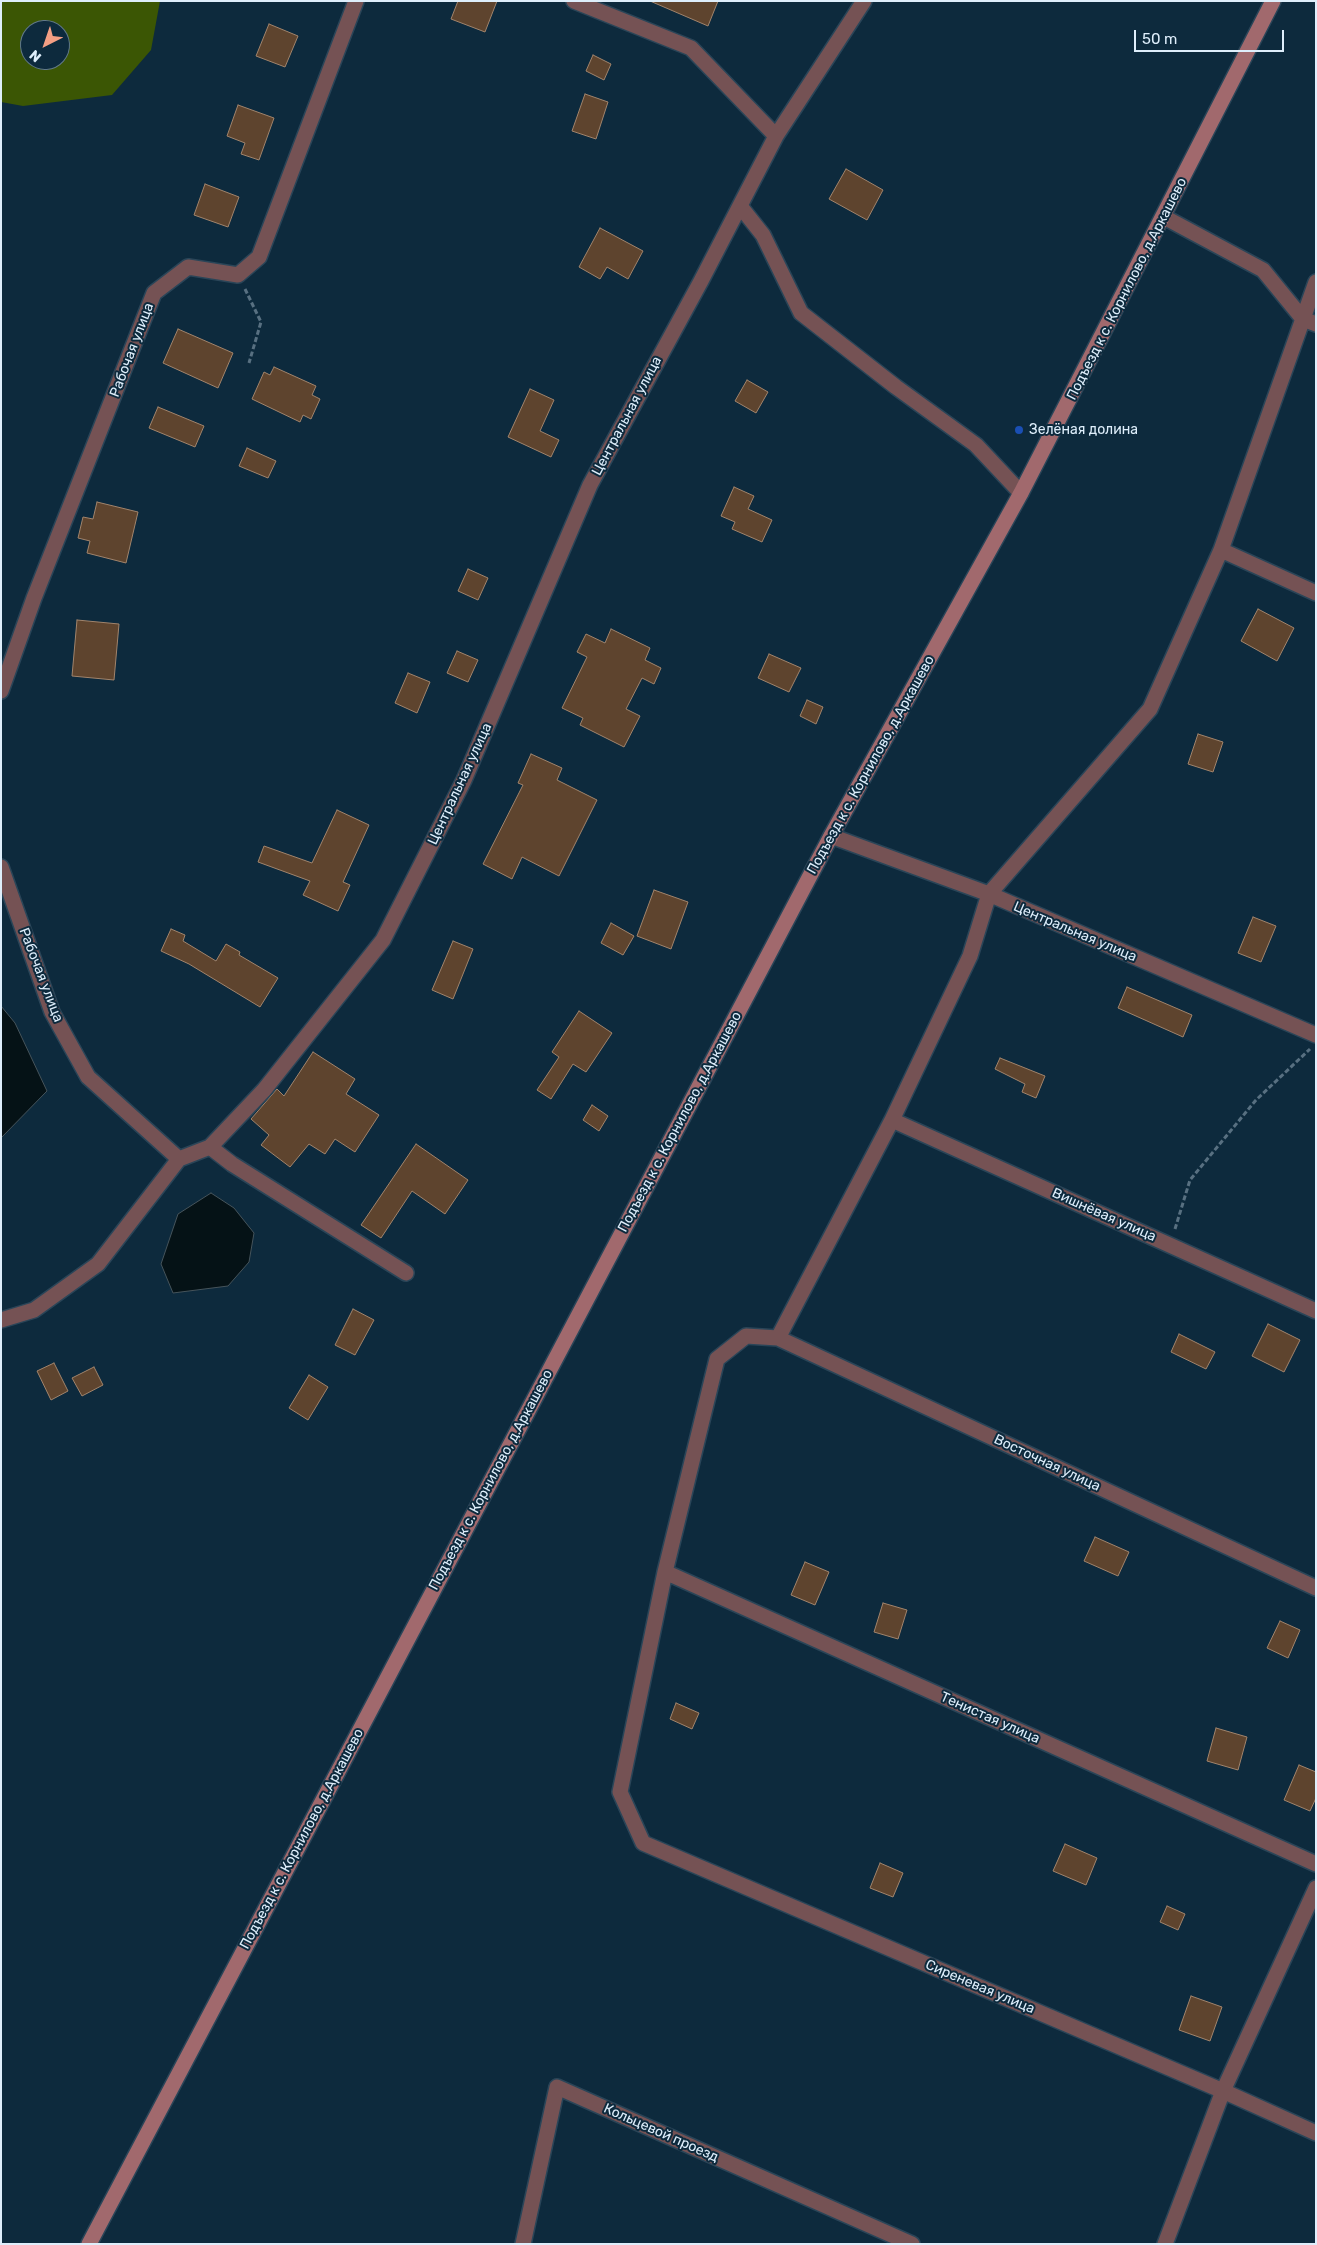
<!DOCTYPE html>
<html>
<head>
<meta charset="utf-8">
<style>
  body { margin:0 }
  #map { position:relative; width:1317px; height:2245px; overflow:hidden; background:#0d2a3d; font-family:Rubik,sans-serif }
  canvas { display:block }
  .frame { position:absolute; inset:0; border:2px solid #deeefb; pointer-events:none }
  .north { position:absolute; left:20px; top:20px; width:50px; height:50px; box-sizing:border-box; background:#0d2a3d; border:1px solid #617889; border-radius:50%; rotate:221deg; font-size:14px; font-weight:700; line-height:20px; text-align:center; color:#deeefb }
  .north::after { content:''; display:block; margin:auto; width:18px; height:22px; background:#f39f84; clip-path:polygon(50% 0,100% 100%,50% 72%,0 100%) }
  .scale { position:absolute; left:1134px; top:30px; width:150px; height:22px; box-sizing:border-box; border:2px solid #deeefb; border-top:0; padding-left:6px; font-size:15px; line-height:18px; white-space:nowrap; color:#deeefb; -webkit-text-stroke:4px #0d2a3d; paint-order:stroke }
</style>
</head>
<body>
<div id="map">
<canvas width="1317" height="2245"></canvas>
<div class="frame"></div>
<div class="north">N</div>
<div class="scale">50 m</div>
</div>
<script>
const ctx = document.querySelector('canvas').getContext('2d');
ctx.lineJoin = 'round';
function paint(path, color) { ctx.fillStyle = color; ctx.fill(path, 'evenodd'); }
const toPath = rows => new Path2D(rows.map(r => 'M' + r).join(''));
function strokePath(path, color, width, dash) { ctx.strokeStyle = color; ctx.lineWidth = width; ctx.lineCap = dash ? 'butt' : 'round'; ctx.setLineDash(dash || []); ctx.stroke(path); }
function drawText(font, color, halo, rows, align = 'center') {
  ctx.font = font + ' Rubik,sans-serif'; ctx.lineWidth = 4; ctx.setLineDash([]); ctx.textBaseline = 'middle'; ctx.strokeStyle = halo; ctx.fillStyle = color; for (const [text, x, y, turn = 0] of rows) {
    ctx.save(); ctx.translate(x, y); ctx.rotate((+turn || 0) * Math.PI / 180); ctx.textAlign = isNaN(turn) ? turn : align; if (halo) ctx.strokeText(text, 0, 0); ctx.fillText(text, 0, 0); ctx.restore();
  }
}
const forest = toPath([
  [1,1,160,1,151,50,112,95,23,106,1,102],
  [30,30,60,30,60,60,30,60]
]);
const water = toPath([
  [1,1006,15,1023,47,1091,1,1138,1,1006],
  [211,1193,234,1208,254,1233,249,1262,228,1286,173,1293,161,1264,178,1214,211,1193]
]);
const building = toPath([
  [458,1,497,1,485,32,451,19,458,1],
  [650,1,718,1,708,26,650,1],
  [269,24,298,36,285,67,256,56,269,24],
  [593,55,611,64,604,80,586,71,593,55],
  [585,94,608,102,596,139,572,131,585,94],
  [238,105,274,118,259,160,241,154,245,143,227,136,238,105],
  [846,169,883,190,867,220,829,199,846,169],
  [205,184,239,197,228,227,194,215,205,184],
  [600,228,643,251,628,279,607,267,600,279,579,267,600,228],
  [178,329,233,353,218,388,163,363,178,329],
  [274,367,316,386,312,395,320,399,311,419,303,415,300,422,252,399,264,372,270,375,274,367],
  [747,380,768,392,756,413,735,401,747,380],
  [530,389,554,400,540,431,559,440,551,457,508,437,530,389],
  [158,407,204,426,195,447,149,428,158,407],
  [247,448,276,461,268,478,239,466,247,448],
  [734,487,754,496,748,509,772,520,762,542,732,529,735,522,721,516,734,487],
  [97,502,138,512,126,563,87,553,90,541,78,538,83,517,93,519,97,502],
  [468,569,488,578,478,600,458,591,468,569],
  [1258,609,1294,628,1277,661,1241,641,1258,609],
  [77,620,119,624,114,680,72,676,77,620],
  [611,629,650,648,645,660,661,668,654,684,642,678,626,709,640,716,624,747,580,725,583,718,562,708,587,657,577,652,586,634,605,643,611,629],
  [457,651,478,660,468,682,447,673,457,651],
  [769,654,801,668,789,692,758,678,769,654],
  [408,673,430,682,417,713,395,703,408,673],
  [807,700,823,707,816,724,800,716,807,700],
  [1198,734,1223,742,1213,772,1188,764,1198,734],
  [531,754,562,768,557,780,597,800,559,876,522,857,512,879,483,864,523,785,518,783,531,754],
  [337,810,369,825,343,882,350,885,338,911,303,895,310,881,258,862,264,846,312,863,337,810],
  [654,890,688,902,671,949,637,936,654,890],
  [1253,917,1276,926,1261,962,1238,953,1253,917],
  [611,923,634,936,623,955,601,943,611,923],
  [171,929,185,935,183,941,216,961,226,944,240,952,239,955,278,978,260,1007,189,964,161,951,171,929],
  [453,941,473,949,453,999,432,990,453,941],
  [1127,987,1192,1015,1183,1037,1118,1008,1127,987],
  [579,1011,612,1033,586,1072,573,1064,551,1099,537,1090,559,1057,552,1052,579,1011],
  [313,1052,355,1079,346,1094,379,1115,355,1152,335,1139,325,1154,309,1144,290,1167,261,1145,269,1135,251,1119,277,1089,284,1096,313,1052],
  [1000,1058,1045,1076,1036,1098,1022,1092,1025,1084,995,1069,1000,1058],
  [592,1105,608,1116,599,1131,583,1120,592,1105],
  [416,1144,468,1180,445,1214,412,1191,381,1238,361,1225,416,1144],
  [353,1309,374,1320,355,1355,335,1345,353,1309],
  [1268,1324,1300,1340,1284,1372,1252,1356,1268,1324],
  [1179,1334,1215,1352,1206,1369,1171,1352,1179,1334],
  [54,1363,68,1391,51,1400,37,1371,54,1363],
  [94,1367,103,1385,82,1396,72,1378,94,1367],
  [309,1375,328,1387,308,1420,289,1408,309,1375],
  [1095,1537,1129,1552,1118,1576,1084,1561,1095,1537],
  [805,1562,829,1572,815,1605,791,1595,805,1562],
  [883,1603,907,1610,898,1639,874,1632,883,1603],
  [1280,1621,1300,1630,1288,1658,1267,1648,1280,1621],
  [676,1703,699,1713,692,1729,670,1719,676,1703],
  [1216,1728,1247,1737,1238,1770,1207,1761,1216,1728],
  [1299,1765,1316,1772,1316,1798,1310,1811,1284,1800,1299,1765],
  [1065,1844,1097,1858,1086,1885,1053,1871,1065,1844],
  [880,1863,903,1873,893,1897,870,1888,880,1863],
  [1167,1906,1185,1914,1178,1930,1160,1922,1167,1906],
  [1191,1996,1222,2007,1210,2041,1179,2030,1191,1996]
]);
const path = toPath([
  [245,289,261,322,249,363],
  [1175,1229,1190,1180,1256,1100,1310,1049]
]);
const street = toPath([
  [574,1,691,48,776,136],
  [740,206,763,235,801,313,896,387,976,445,1021,493],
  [1164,217,1263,270,1303,319,1316,324],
  [1316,282,1221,550,1150,709,989,894,970,956,892,1120,778,1338,746,1336,717,1359,665,1572,620,1792,643,1843,1223,2091,1316,2133],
  [1221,550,1316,593],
  [1,691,34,598,154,293,188,267,238,275,259,257,356,1],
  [831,836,989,894,1316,1035],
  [1,867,52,1012,88,1077,179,1159],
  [892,1120,1316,1311],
  [210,1147,232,1164,406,1273],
  [1,1320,34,1310,98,1264,179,1159,210,1147,264,1090,383,940,464,780,590,485,701,281,776,136,864,1],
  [778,1338,1316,1588],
  [665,1572,1316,1864],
  [523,2244,557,2087,912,2244],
  [1165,2244,1223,2091,1316,1888]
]);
const secondary = toPath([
  [89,2244,831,836,1021,493,1273,1]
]);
const markers = [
  [1019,430,5,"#1a4fb4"]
];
const streetNames = [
  ["Подъезд к с. Корнилово, д.Аркашево",1127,289,-63],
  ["Рабочая улица",132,350,-69],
  ["Центральная улица",627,416,-62],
  ["Подъезд к с. Корнилово, д.Аркашево",871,765,-61],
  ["Центральная улица",460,784,-65],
  ["Центральная улица",1075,932,23],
  ["Рабочая улица",41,975,69],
  ["Подъезд к с. Корнилово, д.Аркашево",680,1122,-62],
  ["Вишнёвая улица",1104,1215,24],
  ["Восточная улица",1047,1463,25],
  ["Подъезд к с. Корнилово, д.Аркашево",491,1480,-62],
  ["Тенистая улица",990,1718,24],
  ["Подъезд к с. Корнилово, д.Аркашево",302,1839,-62],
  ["Сиреневая улица",980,1987,23],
  ["Кольцевой проезд",661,2133,24]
];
const poiNames = [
  ["Зелёная долина",1029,430]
];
paint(forest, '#3b5604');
paint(water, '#051216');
strokePath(water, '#46545b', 1);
paint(building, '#5e442e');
strokePath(building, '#a1846c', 1);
strokePath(street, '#2a4558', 18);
strokePath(secondary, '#2a4558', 18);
strokePath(path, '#587081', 3, [5, 2.5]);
strokePath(street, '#755254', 15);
strokePath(secondary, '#a1696d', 15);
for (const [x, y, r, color] of markers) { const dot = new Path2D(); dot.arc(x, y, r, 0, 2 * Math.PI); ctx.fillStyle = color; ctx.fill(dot); strokePath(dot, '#0d2a3d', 2); }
drawText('14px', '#deeefb', '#0d2a3d', streetNames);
drawText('14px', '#deeefb', '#0d2a3d', poiNames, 'left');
</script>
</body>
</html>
